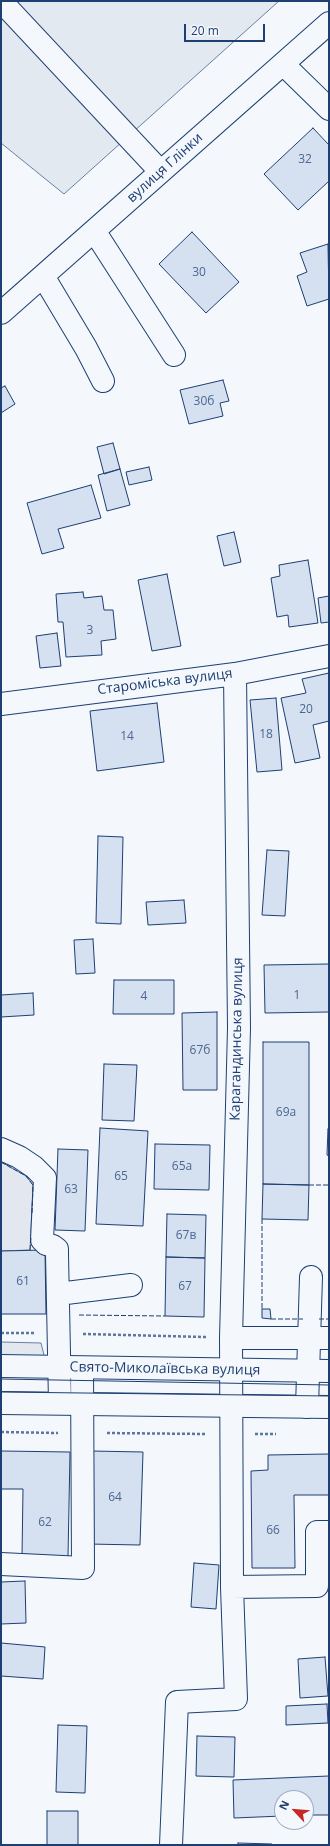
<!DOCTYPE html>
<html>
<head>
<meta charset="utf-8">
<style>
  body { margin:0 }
  #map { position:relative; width:330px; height:1846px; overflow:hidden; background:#f4f7fb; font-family:"Open Sans",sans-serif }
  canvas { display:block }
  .frame { position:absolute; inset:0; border:2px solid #1d3f73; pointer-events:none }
  .north { position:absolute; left:274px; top:1790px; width:40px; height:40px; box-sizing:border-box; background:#f4f7fb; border:1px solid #9eadc5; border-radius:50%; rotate:296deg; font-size:11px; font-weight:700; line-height:16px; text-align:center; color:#1d3f73 }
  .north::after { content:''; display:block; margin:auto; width:14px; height:18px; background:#c62828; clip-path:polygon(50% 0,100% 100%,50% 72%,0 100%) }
  .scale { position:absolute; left:184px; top:24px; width:81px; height:18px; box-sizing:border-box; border:2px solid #1d3f73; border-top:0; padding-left:5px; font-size:12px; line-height:14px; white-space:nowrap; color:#1d3f73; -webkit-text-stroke:3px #f4f7fb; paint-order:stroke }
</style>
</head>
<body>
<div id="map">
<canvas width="330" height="1846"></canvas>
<div class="frame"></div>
<div class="north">N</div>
<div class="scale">20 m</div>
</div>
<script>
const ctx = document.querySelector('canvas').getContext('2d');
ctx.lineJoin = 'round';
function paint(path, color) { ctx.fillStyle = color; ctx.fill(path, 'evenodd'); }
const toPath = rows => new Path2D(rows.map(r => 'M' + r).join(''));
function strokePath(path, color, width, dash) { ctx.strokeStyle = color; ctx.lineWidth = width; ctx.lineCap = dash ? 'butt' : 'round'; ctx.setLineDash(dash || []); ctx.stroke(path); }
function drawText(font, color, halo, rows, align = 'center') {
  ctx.font = font + ' "Open Sans",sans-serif'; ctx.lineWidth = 3; ctx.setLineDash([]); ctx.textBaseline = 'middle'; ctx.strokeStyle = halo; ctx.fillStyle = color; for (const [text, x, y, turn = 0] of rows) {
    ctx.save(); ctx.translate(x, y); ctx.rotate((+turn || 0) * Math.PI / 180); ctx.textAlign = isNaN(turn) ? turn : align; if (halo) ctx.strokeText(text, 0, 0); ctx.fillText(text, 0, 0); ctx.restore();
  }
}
const green = toPath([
  [1,1,279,1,64,194,1,143,1,1]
]);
const parking = toPath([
  [1,1162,26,1176,33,1185,30,1250,1,1251,1,1162],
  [1,1342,41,1343,47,1367,1,1366,1,1342]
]);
const building = toPath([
  [313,128,329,145,329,181,298,210,264,174,313,128],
  [192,232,239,282,206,313,159,264,192,232],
  [328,244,329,299,307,306,297,276,307,272,300,253,328,244],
  [223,380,229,401,220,403,223,416,189,424,180,390,223,380],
  [5,386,15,404,1,413,1,388,5,386],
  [113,443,120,469,104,474,97,447,113,443],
  [149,467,152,480,129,485,126,472,149,467],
  [120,469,130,505,107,511,98,475,120,469],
  [91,485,101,518,58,529,64,548,42,554,27,503,91,485],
  [234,532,241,562,224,566,217,536,234,532],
  [308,560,318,623,289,627,288,615,277,617,271,578,280,576,279,565,308,560],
  [167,574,181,646,152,651,138,580,167,574],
  [83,592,84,598,102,596,104,610,113,610,116,639,101,641,102,655,66,657,63,622,58,622,56,594,83,592],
  [329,596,329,622,321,623,318,598,329,596],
  [57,633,61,666,40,668,36,636,57,633],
  [329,673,329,721,313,725,320,758,295,763,281,698,306,693,302,679,329,673],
  [276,698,282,770,257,772,250,700,276,698],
  [157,703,164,762,97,771,90,711,157,703],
  [98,836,123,837,121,924,96,923,98,836],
  [267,850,289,851,285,916,262,915,267,850],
  [184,900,186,923,148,925,146,902,184,900],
  [93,939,95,973,76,974,74,940,93,939],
  [329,964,329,1012,265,1013,264,965,329,964],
  [114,980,174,980,174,1014,113,1014,114,980],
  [33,993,34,1015,1,1017,1,995,33,993],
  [217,1012,217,1090,183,1090,182,1013,217,1012],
  [263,1042,309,1042,309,1185,263,1184,263,1042],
  [104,1064,137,1065,134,1121,102,1120,104,1064],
  [100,1128,148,1131,143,1226,96,1224,100,1128],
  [328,1129,329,1129,329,1156,327,1155,328,1129],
  [155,1144,210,1145,209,1190,154,1189,155,1144],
  [58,1149,88,1150,85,1231,55,1230,58,1149],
  [263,1184,309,1185,308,1220,262,1219,263,1184],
  [167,1214,206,1215,205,1258,166,1257,167,1214],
  [45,1250,46,1314,1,1314,1,1251,45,1250],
  [166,1257,205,1258,204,1317,165,1316,166,1257],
  [262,1309,270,1309,271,1319,262,1318,262,1309],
  [1,1451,70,1452,68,1557,22,1557,23,1489,1,1489,1,1451],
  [91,1451,143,1452,140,1545,88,1544,91,1451],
  [329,1454,329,1495,294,1495,295,1568,252,1568,251,1471,268,1470,268,1455,329,1454],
  [194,1563,219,1565,216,1609,191,1607,194,1563],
  [25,1581,26,1623,1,1624,1,1582,25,1581],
  [1,1643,45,1647,43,1679,1,1676,1,1643],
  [325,1657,328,1696,300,1698,298,1659,325,1657],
  [327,1704,328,1723,286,1725,286,1706,327,1704],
  [58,1725,87,1726,85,1793,56,1792,58,1725],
  [197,1736,235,1737,234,1777,196,1776,197,1736],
  [329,1776,329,1815,306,1815,306,1798,282,1798,282,1816,234,1818,233,1780,329,1776],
  [47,1811,78,1811,78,1845,47,1845,47,1811],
  [238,1843,272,1844,272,1845,238,1845,238,1843]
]);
const path = toPath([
  [1,1333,34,1333],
  [83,1334,206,1337],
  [1,1432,58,1433],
  [107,1433,206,1434],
  [255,1434,276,1434]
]);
const minor = toPath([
  [1,1,160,171],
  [283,64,329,109],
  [95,232,174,355],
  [43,276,86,348,103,381],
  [1,313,329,23],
  [235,674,239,1028,231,1338,232,1587,317,1586,317,1532,329,1532],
  [1,704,235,674,329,656],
  [1,1149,19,1157,34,1167,45,1178,42,1240,46,1244,53,1246,57,1249,57,1254,60,1403],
  [58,1294,131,1285],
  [231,1338,329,1338],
  [307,1407,311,1277],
  [1,1564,83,1568,82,1368],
  [171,1845,177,1702,236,1699,232,1587]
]);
const major = toPath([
  [1,1366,329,1371],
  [1,1403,329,1407]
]);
const tram = toPath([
  [1,1379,329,1385],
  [1,1392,329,1396]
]);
const fence = toPath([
  [1,1162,26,1176,33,1185,32,1214],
  [309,1185,329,1185],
  [262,1219,262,1309],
  [30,1250,31,1238],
  [79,1315,165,1316],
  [271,1319,303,1319],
  [319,1319,329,1319]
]);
const numberNames = [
  ["32",305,160],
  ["30",199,273],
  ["30б",204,402],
  ["3",90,631],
  ["20",306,710],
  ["18",266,735],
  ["14",127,737],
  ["1",297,996],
  ["4",144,997],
  ["67б",200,1051],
  ["69а",286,1113],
  ["65а",182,1167],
  ["65",121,1177],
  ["63",71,1190],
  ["67в",186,1236],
  ["61",23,1282],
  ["67",185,1287],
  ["64",115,1498],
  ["62",45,1523],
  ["66",273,1531]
];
const streetNames = [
  ["вулиця Глінки",165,168,-42],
  ["Староміська вулиця",165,682,-7],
  ["Карагандинська вулиця",237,1039,-89],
  ["Свято-Миколаївська вулиця",165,1369,1]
];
paint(green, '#e3e9f0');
strokePath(green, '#687fa3', 1);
paint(parking, '#e3e8f0');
strokePath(parking, '#687fa3', 1);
paint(building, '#d5e0f0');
strokePath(building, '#1d3f73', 1);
strokePath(minor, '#1d3f73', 24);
strokePath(major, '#1d3f73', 24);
strokePath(path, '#5e769c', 2.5, [3, 2]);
strokePath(minor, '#f4f7fb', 22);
strokePath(major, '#f4f7fb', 22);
strokePath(tram, '#1d3f73', 1);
strokePath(fence, '#1d3f73', 1, [5, 2]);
drawText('12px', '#4b6792', null, numberNames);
drawText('14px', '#1d3f73', '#f4f7fb', streetNames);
</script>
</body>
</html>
